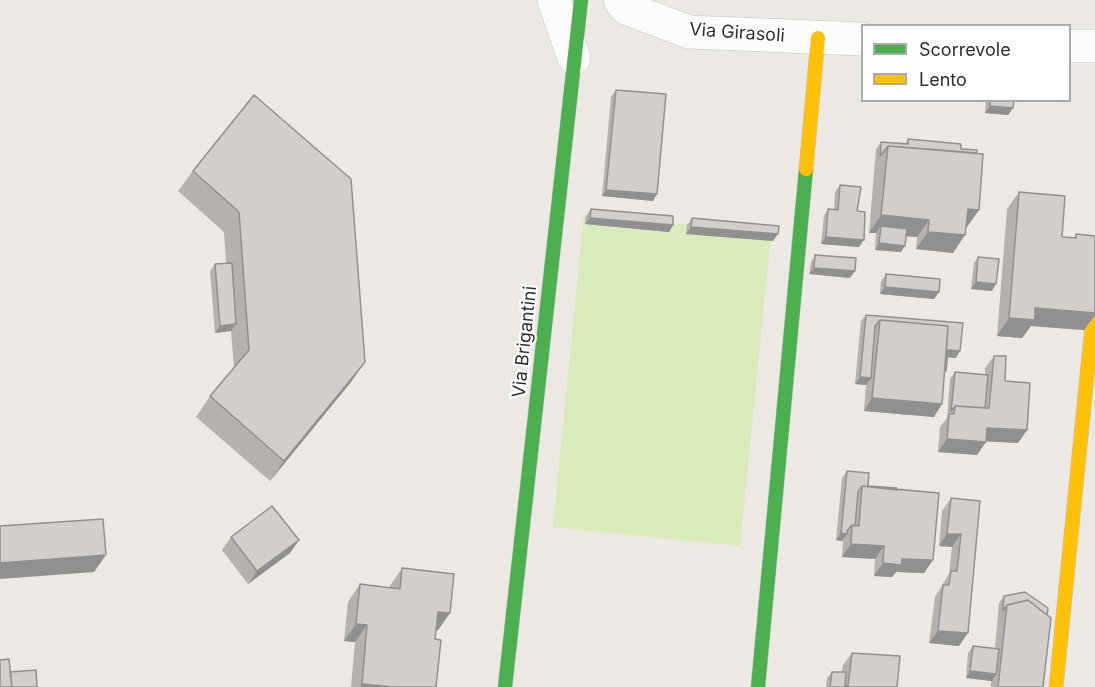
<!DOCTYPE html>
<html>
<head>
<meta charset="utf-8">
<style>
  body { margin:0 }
  #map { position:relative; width:1095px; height:687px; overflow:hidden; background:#ece8e4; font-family:Inter,sans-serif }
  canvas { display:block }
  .legend { position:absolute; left:861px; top:24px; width:210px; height:78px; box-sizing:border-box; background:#fff; border:2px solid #ababab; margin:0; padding:8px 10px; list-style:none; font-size:18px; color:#2e2e2e }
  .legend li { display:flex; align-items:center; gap:12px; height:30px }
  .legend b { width:30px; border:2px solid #ababab }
</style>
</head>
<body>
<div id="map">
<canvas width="1095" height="687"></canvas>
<ul class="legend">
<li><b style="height:8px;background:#4caf50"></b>Scorrevole</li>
<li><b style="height:8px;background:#ffc107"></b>Lento</li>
</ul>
</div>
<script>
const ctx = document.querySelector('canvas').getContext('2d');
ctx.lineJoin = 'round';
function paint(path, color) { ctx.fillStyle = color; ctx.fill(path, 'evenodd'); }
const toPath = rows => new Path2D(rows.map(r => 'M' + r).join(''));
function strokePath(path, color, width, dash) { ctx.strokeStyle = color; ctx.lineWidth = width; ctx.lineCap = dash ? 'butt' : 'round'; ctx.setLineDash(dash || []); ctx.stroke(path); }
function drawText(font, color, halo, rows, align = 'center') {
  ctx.font = font + ' Inter,sans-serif'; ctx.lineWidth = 4.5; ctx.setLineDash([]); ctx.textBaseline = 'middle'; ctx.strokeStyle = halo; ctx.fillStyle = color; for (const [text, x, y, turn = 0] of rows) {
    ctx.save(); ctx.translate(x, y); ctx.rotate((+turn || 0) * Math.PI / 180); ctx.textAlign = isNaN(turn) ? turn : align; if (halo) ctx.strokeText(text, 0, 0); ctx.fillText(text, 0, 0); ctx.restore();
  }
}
const pitch = toPath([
  [584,214,771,233,740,546,553,527]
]);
const street = toPath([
  [554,0,574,58],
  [620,0,626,8,689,32,862,39],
  [1070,46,1095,46]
]);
const fast = toPath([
  [505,687,581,0],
  [758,687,806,169]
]);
const slow = toPath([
  [806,169,818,38],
  [1056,687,1095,295]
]);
const wall = toPath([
  [616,90,653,201,602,196,611,97],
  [986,100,1014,100,1013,108,1008,115,985,113],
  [908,139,961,149,979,210,966,227,953,253,916,249,917,237,906,236,901,252,875,250,876,233,869,233,876,149,881,142,905,144],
  [193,171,351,179,351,382,270,481,196,417,210,396,234,368,231,331,215,333,210,271,215,264,226,263,224,232,178,191],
  [840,185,857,211,859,247,821,244,824,216,828,209,834,210,835,192],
  [1019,192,1062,237,1074,238,1076,234,1095,236,1095,315,1084,330,1031,326,1022,338,997,336,1007,209],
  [591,209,673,225,669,232,585,224,586,216],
  [692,218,773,241,686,234,687,225],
  [815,255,850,278,809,274,811,262],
  [978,257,992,291,971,289,974,263],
  [886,274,939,292,934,299,880,294,881,281],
  [866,315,956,358,947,357,945,372,934,417,864,411,866,385,855,384,861,321],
  [994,356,1027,430,1018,443,986,441,977,455,938,452,940,427,947,418,950,379,955,372,985,375,985,368],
  [847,471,868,486,924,573,896,572,892,577,874,576,875,559,842,557,843,541,836,540,842,478],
  [951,498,980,501,959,646,929,643,935,597,949,574,952,547,939,546,942,511],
  [231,537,299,540,290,553,248,584,222,550],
  [402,568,450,613,438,630,436,630,435,639,436,687,351,687,355,642,344,641,348,602,360,584,390,588,390,586],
  [1004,596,1043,687,991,687,991,681,966,678,968,653,973,646,995,648,999,603],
  [852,653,897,687,826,687,827,678,832,672,842,672,843,665]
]);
const shadedWall = toPath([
  [990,106,1013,108,1008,115,985,113],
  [606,190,657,194,653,201,602,196],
  [968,209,979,210,967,227,956,226],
  [881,215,929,220,917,237,880,234,881,226,876,233,869,233],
  [590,218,673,225,669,232,585,224],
  [691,227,778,234,773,241,686,234],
  [928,232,965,235,953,253,916,249],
  [826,237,864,240,859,247,821,244],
  [879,243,905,246,901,252,875,250],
  [814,268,855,271,850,278,809,274],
  [976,282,996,284,992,291,971,289],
  [885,287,939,292,934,299,880,294],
  [1035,308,1095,313,1095,315,1084,330,1031,326,1022,338,997,336,1009,318],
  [236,324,231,331,215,333,220,326],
  [948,350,960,351,956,358,943,357],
  [365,362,351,382,270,481,284,461],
  [860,377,871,378,866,385,855,384],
  [872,398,942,404,934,417,864,411],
  [987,428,1027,430,1018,443,978,441],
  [947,439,986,442,977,455,938,452],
  [841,533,847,534,842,541,836,540],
  [947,534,961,534,952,547,939,546],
  [299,540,290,553,248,584,257,571],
  [851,544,884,546,875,559,842,557],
  [106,555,94,572,0,579,0,563],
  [902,559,933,560,924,573,896,572,892,577,874,576,883,563],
  [438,612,450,613,438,630,426,629],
  [356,624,367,625,355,642,344,641],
  [938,631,968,633,959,646,929,643],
  [970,671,996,674,992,681,966,678],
  [362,684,393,687,360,687]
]);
const building = toPath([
  [616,90,666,94,657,194,606,190,616,90],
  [254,95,351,179,365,362,284,461,210,396,249,350,239,212,193,171,254,95],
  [990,100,1014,100,1013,108,990,106,990,100],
  [908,139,961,144,961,149,977,150,977,153,888,146,880,156,881,142,908,144,908,139],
  [888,146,983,154,979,210,968,209,965,235,928,232,929,220,881,215,888,146],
  [840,185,861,187,857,211,865,212,864,240,826,237,828,209,838,210,840,185],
  [1019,192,1065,196,1062,237,1076,238,1076,234,1095,236,1095,313,1035,308,1035,320,1009,318,1019,192],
  [591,209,673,216,673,225,590,218,591,209],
  [692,218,779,226,778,234,691,227,692,218],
  [881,226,907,229,905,246,879,243,881,226],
  [815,255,856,258,855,271,814,268,815,255],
  [978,257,999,259,996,284,976,282,978,257],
  [232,263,236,324,220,326,215,264,232,263],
  [886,274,940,279,939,292,885,287,886,274],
  [866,315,963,323,960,351,948,350,946,371,945,371,948,326,880,320,875,326,871,378,860,377,866,315],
  [880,320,948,326,942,404,872,398,880,320],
  [994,356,1006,356,1005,381,1030,383,1027,430,987,428,986,442,947,439,949,414,954,414,955,406,989,408,994,356],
  [955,372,988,375,985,408,955,406,951,411,955,372],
  [847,471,869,473,868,486,897,488,897,490,862,486,858,492,855,526,852,525,847,531,847,534,841,533,847,471],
  [862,486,939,493,933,560,902,559,901,565,883,563,884,546,851,544,852,525,859,526,862,486],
  [951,498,980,501,968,633,938,631,943,585,949,585,951,571,957,571,961,534,947,534,951,498],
  [272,506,299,540,257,571,231,537,272,506],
  [103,519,106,555,0,563,0,526,103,519],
  [402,568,454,574,450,613,438,612,435,639,441,640,436,687,393,687,362,684,367,625,356,624,360,584,400,589,402,568],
  [1025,592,1048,608,1047,615,1028,600,1007,605,1003,611,1004,596,1025,592],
  [1028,600,1051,618,1043,687,998,687,1007,605,1028,600],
  [973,646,999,649,996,674,970,671,973,646],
  [852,653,900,656,897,687,845,687,845,686,848,686,852,653],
  [9,659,12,687,0,687,0,660,9,659],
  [36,670,37,687,12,687,10,672,36,670],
  [832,672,846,672,845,687,830,687,832,672]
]);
const streetNames = [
  ["Via Girasoli",737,33,4],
  ["Via Brigantini",525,342,-84]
];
paint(pitch, '#d9eabb');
strokePath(street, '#c5c4c5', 34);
strokePath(fast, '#c5c4c5', 15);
strokePath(slow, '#c5c4c5', 15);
strokePath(street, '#fcfcfb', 33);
strokePath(fast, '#4caf50', 14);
strokePath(slow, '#ffc107', 14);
paint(wall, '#b4b1af');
paint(shadedWall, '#92908e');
paint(building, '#d1cecb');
strokePath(building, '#92908e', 1.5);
drawText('18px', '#2e2e2e', '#fff', streetNames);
</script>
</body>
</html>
